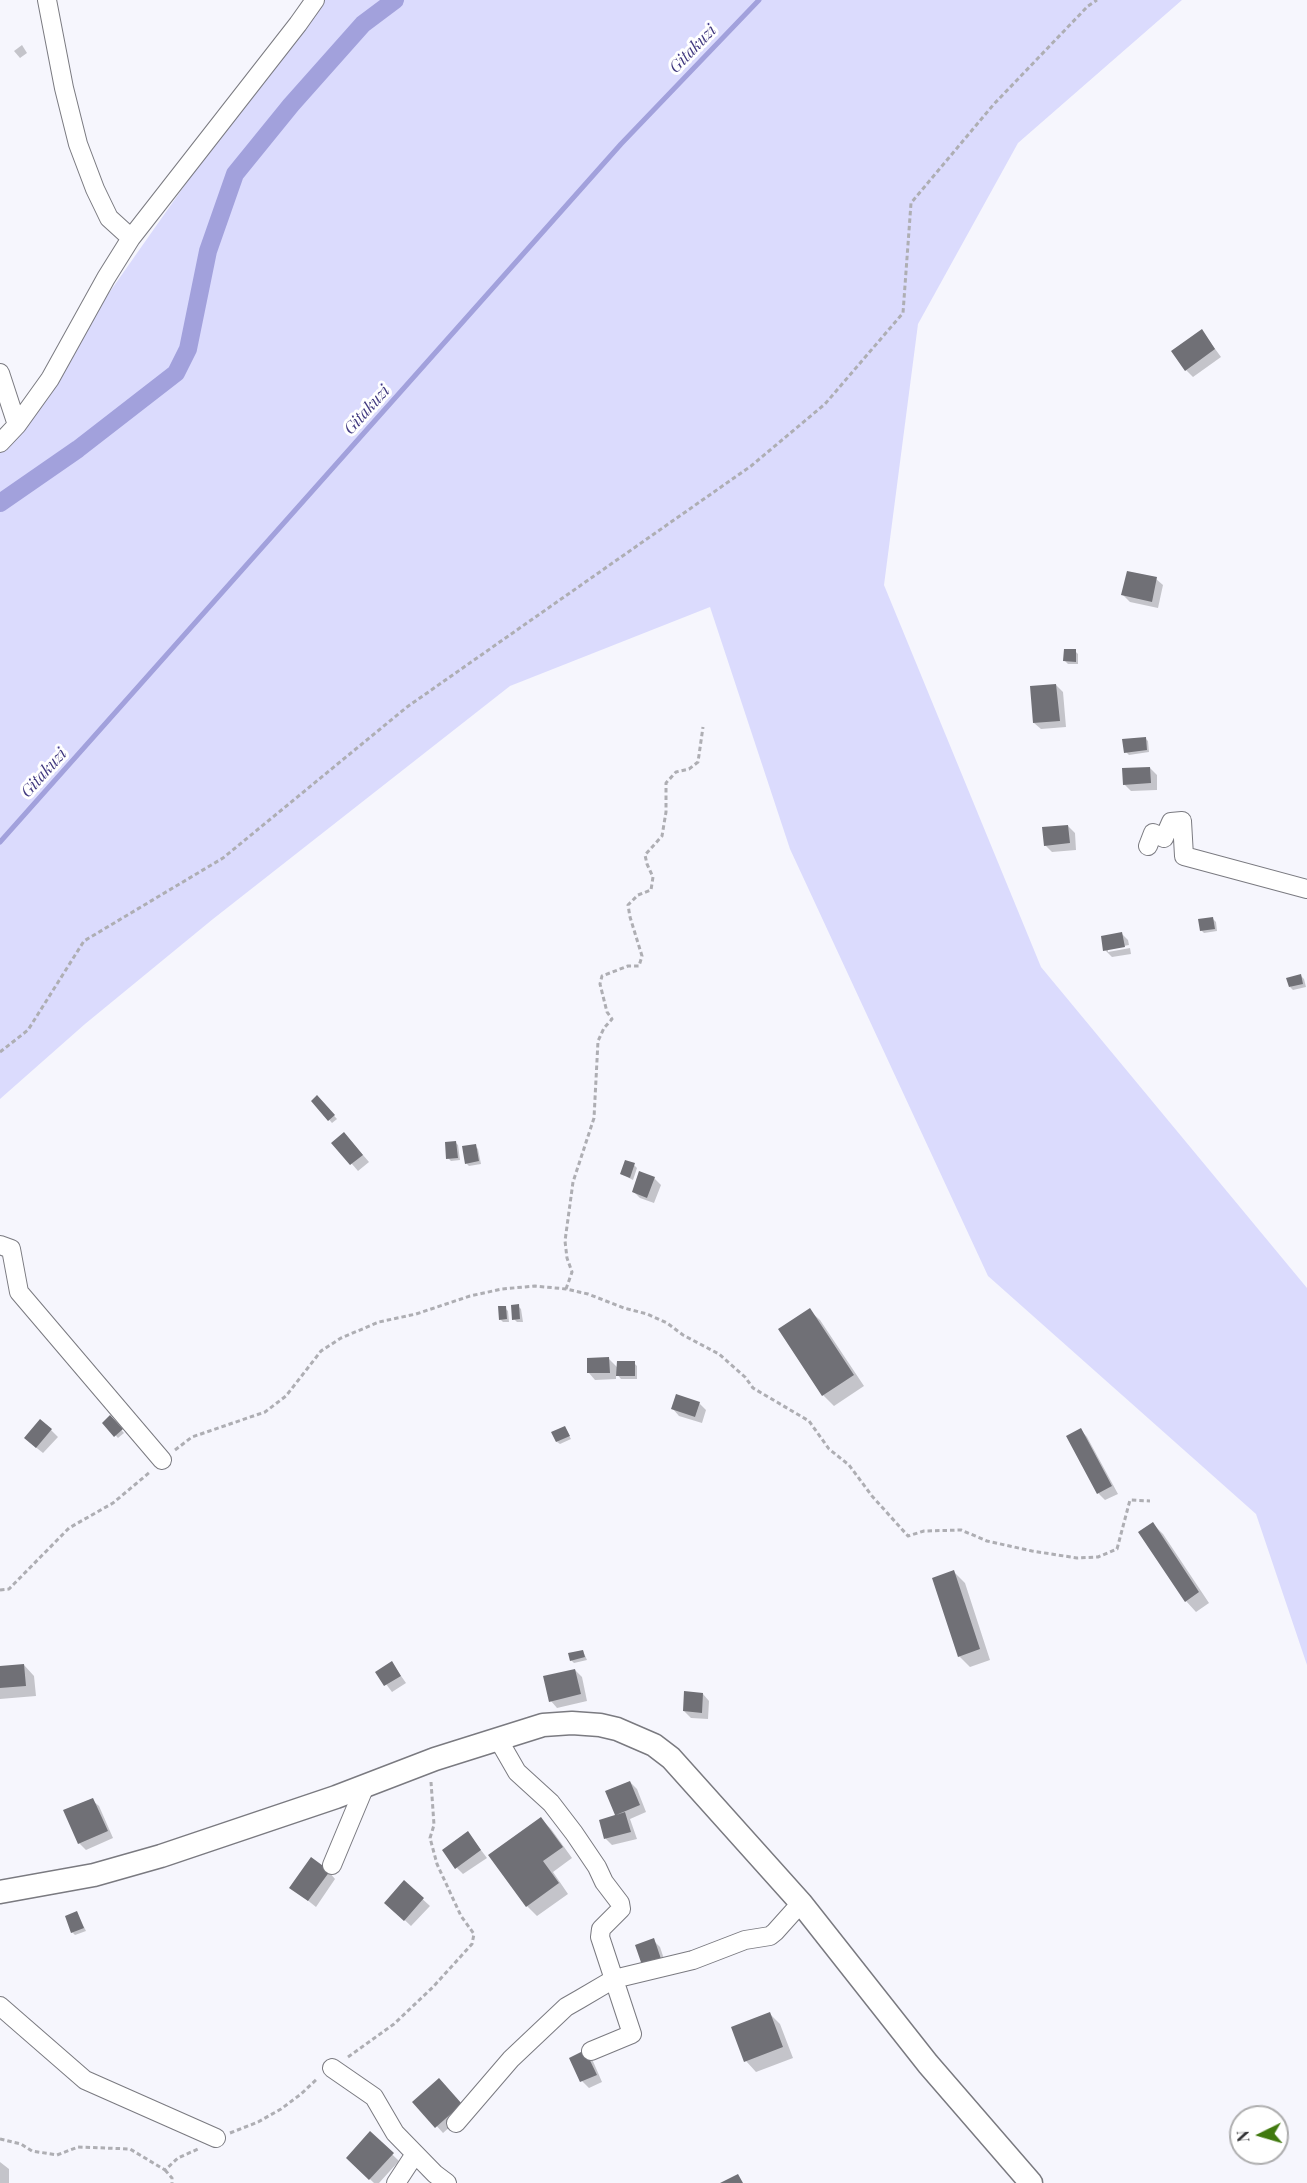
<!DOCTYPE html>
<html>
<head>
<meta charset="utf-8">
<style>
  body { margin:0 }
  #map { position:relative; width:1307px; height:2183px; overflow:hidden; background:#f6f6fd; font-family:"Playfair Display",serif }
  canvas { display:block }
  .north { position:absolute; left:1229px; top:2105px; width:60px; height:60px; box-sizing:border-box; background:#fff; border:2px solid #adadae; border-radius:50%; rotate:265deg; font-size:16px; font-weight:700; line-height:24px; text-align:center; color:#323234 }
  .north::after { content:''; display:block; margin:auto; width:21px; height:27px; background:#40790e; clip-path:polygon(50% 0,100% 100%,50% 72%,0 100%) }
</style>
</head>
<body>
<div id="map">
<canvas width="1307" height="2183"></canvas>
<div class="north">N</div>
</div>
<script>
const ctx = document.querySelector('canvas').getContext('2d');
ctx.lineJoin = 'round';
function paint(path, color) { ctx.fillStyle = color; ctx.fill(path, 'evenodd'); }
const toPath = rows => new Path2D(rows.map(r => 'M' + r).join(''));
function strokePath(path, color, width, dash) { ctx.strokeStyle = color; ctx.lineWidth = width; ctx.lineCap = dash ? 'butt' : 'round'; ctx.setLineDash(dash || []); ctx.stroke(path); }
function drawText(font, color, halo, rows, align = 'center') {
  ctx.font = font + ' "Playfair Display",serif'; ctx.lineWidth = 6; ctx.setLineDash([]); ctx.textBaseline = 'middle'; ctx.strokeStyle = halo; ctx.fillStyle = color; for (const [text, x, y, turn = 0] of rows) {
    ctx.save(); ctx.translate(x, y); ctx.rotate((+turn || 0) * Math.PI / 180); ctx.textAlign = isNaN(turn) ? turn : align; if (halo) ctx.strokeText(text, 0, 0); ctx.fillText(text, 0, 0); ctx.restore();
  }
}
const green = toPath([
  [325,0,1182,0,1018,143,918,324,884,585,1041,967,1307,1288,1307,1665,1256,1514,988,1276,790,849,710,607,510,686,213,919,85,1024,0,1099,0,452,24,428,104,300,244,101]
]);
const shadow = toPath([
  [22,45,27,53,20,58,14,51],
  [1202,331,1221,357,1193,377,1186,370],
  [1156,579,1163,585,1158,608,1130,602,1123,595],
  [1075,651,1078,654,1078,664,1068,664,1065,661],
  [1056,685,1063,692,1066,727,1041,729,1034,723],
  [1145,738,1148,741,1149,752,1129,755,1126,752],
  [1150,768,1157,775,1157,790,1131,791,1124,784],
  [1068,826,1075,833,1076,850,1052,852,1045,845],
  [1213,919,1216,922,1217,931,1204,933,1201,930],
  [1121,933,1128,940,1129,945,1108,949,1108,952,1130,948,1131,954,1112,957,1105,950],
  [1301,976,1304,979,1306,987,1293,990,1290,987],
  [317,1097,337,1119,332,1123,313,1101],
  [351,1141,369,1162,358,1171,334,1143],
  [455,1142,458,1145,460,1160,451,1161,448,1158],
  [475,1146,478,1149,481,1164,469,1166,466,1163],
  [634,1165,637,1168,633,1180,621,1174],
  [654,1178,661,1185,654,1203,640,1198,633,1191],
  [518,1306,521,1309,523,1322,517,1322,514,1319],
  [505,1308,508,1311,509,1322,503,1322,500,1319],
  [809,1310,820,1320,864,1386,834,1406,823,1395,780,1329],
  [609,1359,618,1368,634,1363,637,1366,637,1379,621,1379,616,1373,616,1379,595,1380,589,1373],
  [699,1403,706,1410,702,1423,679,1416,673,1409],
  [110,1417,124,1433,118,1438,104,1423],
  [565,1428,571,1439,560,1444,557,1442],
  [51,1430,58,1437,43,1453,33,1445],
  [1081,1430,1087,1437,1118,1494,1105,1500,1099,1494,1068,1437],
  [1153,1524,1163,1534,1209,1603,1196,1612,1186,1601],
  [954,1572,965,1583,990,1660,970,1667,959,1656],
  [583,1651,587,1660,574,1663,571,1660],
  [392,1663,406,1683,392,1692,377,1672],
  [24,1665,34,1676,36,1696,0,1699,0,1667],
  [575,1670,582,1677,587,1701,557,1708,551,1701],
  [703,1694,709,1701,708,1719,691,1718,684,1711],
  [630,1782,637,1789,646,1812,630,1819,637,1839,612,1845,606,1839,601,1821,617,1816,607,1792],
  [92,1800,99,1806,113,1838,86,1850,79,1843],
  [541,1819,551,1829,572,1858,553,1872,568,1894,537,1916,527,1906],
  [468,1833,487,1858,463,1874,457,1868],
  [329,1872,335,1879,316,1907,291,1887],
  [404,1882,430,1906,411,1926,393,1909],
  [77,1913,86,1931,75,1935,72,1932],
  [653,1940,660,1947,667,1968,644,1967],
  [769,2013,780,2024,793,2058,756,2072,746,2061],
  [571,2059,592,2059,602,2082,589,2088,582,2081],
  [415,2102,468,2111,443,2133],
  [370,2133,399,2161,379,2183,374,2183,348,2158],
  [0,2162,9,2169,9,2183,0,2183]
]);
const stream = toPath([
  [0,842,621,144,759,0]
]);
const canal = toPath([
  [0,503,78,449,176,373,188,349,208,251,235,174,291,105,363,24,395,0]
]);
const building = toPath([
  [1202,329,1215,349,1185,371,1171,351],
  [1127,571,1157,577,1152,602,1121,595],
  [1064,649,1076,649,1076,662,1063,661],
  [1056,684,1060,721,1033,723,1030,686],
  [1146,737,1147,750,1124,753,1122,739],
  [1150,767,1151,783,1123,785,1122,768],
  [1068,825,1070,843,1044,846,1042,827],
  [1213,917,1215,929,1200,931,1198,919],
  [1122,932,1125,947,1103,951,1101,936],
  [1301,974,1303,984,1289,987,1286,978],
  [317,1095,335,1115,328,1121,311,1101],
  [344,1132,363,1155,350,1165,331,1143],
  [456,1141,458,1158,446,1159,445,1142],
  [476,1144,479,1161,465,1164,462,1146],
  [625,1160,635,1163,630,1178,620,1174],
  [639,1171,655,1177,647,1198,632,1192],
  [519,1304,520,1319,512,1320,511,1305],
  [498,1306,506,1306,507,1319,499,1320],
  [810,1308,854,1375,822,1396,778,1329],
  [609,1357,610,1373,587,1373,587,1358],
  [617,1361,635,1361,635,1376,616,1376],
  [676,1394,700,1402,695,1417,671,1409],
  [110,1415,123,1429,114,1437,102,1423],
  [40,1419,52,1429,36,1448,24,1438],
  [565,1426,570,1436,556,1442,551,1432],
  [1081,1428,1112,1486,1097,1494,1066,1436],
  [1153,1522,1199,1592,1185,1602,1138,1532],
  [954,1570,980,1649,958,1657,932,1578],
  [583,1650,585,1657,570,1661,568,1653],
  [392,1661,401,1676,384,1686,375,1672],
  [24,1664,26,1686,0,1688,0,1666],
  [575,1669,581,1694,549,1702,543,1676],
  [684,1691,703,1693,702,1713,683,1711],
  [630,1781,640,1805,616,1815,625,1812,631,1832,604,1839,599,1820,615,1815,605,1791],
  [93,1798,108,1831,78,1844,63,1810],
  [541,1817,563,1847,543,1861,559,1883,526,1907,488,1855],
  [468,1831,481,1850,455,1869,442,1850],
  [311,1857,330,1871,308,1901,289,1888],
  [404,1880,424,1898,404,1921,384,1903],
  [77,1911,84,1928,71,1933,65,1916],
  [654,1938,662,1962,643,1968,635,1945],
  [770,2012,783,2047,744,2062,731,2027],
  [585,2050,597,2075,580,2082,569,2058],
  [439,2078,462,2104,435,2128,412,2102],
  [370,2131,394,2153,369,2180,346,2158],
  [738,2174,743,2183,720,2183]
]);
const path = toPath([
  [0,1052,28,1030,84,941,223,858,407,707,751,466,825,404,903,313,911,203,994,104,1088,6,1097,0],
  [566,1289,572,1272,567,1258,565,1241,573,1182,594,1118,598,1041,604,1028,612,1019,607,1012,600,984,602,976,628,966,639,966,642,956,630,917,628,905,638,895,651,890,653,877,647,864,645,855,662,836,666,812,666,783,676,772,689,769,698,762,703,727],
  [175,1450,192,1437,265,1412,286,1396,321,1351,341,1338,379,1322,416,1314,470,1296,502,1289,535,1286,566,1289,588,1294,624,1308,647,1314,667,1323,683,1335,719,1354,745,1377,753,1388,809,1421,829,1449,849,1465,872,1496,908,1536,924,1531,961,1530,987,1541,1032,1551,1077,1558,1098,1557,1117,1549,1130,1500,1150,1501],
  [0,1590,9,1589,69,1528,113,1503,150,1472],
  [348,2057,394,2024,433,1987,472,1944,474,1934,461,1916,437,1864,430,1838,434,1825,431,1782],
  [230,2133,258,2122,281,2109,301,2094,318,2078],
  [0,2139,21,2144,32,2151,57,2155,78,2147,130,2149,165,2170,178,2158,198,2149],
  [165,2170,172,2178,172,2183]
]);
const minor = toPath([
  [47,0,64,88,78,144,95,189,109,218,131,238],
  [0,373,17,425],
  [0,443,17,425,50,379,106,278,131,238,298,24,315,0],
  [1148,846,1153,833,1164,838,1171,822,1182,821,1184,856,1307,889],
  [0,1245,11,1249,19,1292,162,1460],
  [498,1739,517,1772,551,1803,574,1833,597,1867,604,1882,620,1903,621,1909,601,1929,600,1937,632,2034,591,2051],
  [332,1865,365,1786],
  [0,2006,85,2080,216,2138],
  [332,2068,374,2097,395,2133,435,2174,447,2183],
  [456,2123,511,2059,566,2007,580,1999,614,1979,693,1960,745,1940,770,1936,775,1932,801,1903],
  [396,2183,415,2154]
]);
const major = toPath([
  [0,1892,94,1875,161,1856,336,1797,435,1759,543,1725,572,1723,600,1725,617,1729,654,1745,671,1758,801,1903,928,2064,1031,2183]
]);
const waterNames = [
  ["Gitakuzi",693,49,-46],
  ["Gitakuzi",367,410,-48],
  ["Gitakuzi",44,773,-48]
];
paint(green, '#dbdbfd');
paint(shadow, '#0003');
strokePath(stream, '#a2a1dc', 5);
strokePath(canal, '#a2a1dc', 18);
paint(building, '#707076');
strokePath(minor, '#7a7a80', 20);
strokePath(major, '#7a7a80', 25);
strokePath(path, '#aeaeb3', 3, [4.5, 3]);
strokePath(minor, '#fff', 18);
strokePath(major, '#fff', 22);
drawText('italic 16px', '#41397f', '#fff', waterNames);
</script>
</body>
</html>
